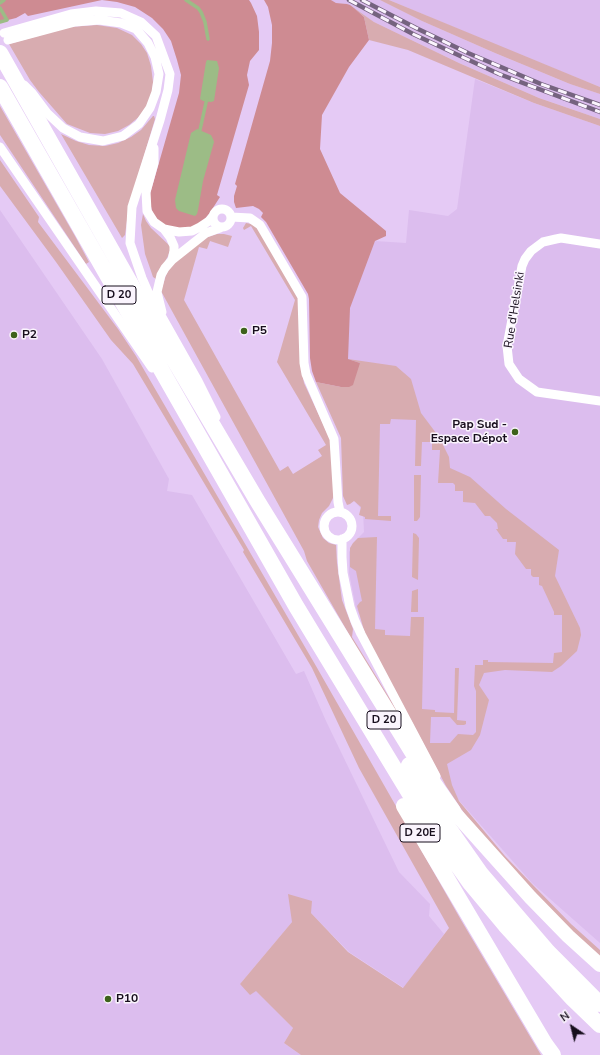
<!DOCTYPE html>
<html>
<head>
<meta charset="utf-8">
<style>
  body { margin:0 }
  #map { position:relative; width:600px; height:1055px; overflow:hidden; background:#e5caf5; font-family:"Nunito Sans",sans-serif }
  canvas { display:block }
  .north { position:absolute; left:552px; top:1007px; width:40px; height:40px; -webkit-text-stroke:3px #faf4fd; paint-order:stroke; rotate:325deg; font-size:11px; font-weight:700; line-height:16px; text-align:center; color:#170e1d }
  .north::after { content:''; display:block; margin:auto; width:14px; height:18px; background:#170e1d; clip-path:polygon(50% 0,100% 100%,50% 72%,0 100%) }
</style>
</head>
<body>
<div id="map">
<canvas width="600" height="1055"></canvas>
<div class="north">N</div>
</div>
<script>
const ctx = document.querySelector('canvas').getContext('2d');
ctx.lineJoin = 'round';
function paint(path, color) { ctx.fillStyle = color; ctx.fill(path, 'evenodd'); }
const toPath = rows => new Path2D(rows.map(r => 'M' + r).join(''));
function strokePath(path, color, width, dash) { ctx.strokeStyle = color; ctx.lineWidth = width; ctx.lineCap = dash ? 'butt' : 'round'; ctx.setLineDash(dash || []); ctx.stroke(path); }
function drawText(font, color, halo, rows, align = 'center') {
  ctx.font = font + ' "Nunito Sans",sans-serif'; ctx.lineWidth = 3; ctx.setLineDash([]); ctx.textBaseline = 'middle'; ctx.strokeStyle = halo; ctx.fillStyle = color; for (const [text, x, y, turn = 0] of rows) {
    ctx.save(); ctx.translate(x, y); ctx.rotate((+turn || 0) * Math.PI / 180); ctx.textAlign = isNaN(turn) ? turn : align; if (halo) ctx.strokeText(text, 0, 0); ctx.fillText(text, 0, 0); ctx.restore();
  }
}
const built = toPath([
  [331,0,380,0,422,21,495,53,570,84,600,94,600,119,539,98,459,63,374,22,347,4,336,3],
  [389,0,600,0,600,87,518,54],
  [475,79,534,103,600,126,600,943,532,883,456,797,437,768,356,608,349,573,349,552,355,541,364,532,363,511,351,497,342,307,375,241,406,243,409,210,448,216,457,209],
  [0,210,102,359,169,479,167,491,192,495,296,674,304,671,326,721,399,872,430,904,429,916,444,934,404,988,349,952,311,913,292,922,240,984,256,990,293,1028,284,1043,301,1055,0,1055]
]);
const green = toPath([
  [380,0,389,0,600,87,600,94,570,84,495,53,422,21],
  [354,8,374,22,459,63,539,98,600,119,600,126,534,103,408,50,369,40,364,17],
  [97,25,117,28,132,35,141,44,147,53,151,66,153,82,152,94,148,105,140,116,129,125,118,131,105,134,90,133,67,124,39,92,30,80,9,44,70,27],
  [0,106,75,236,89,262,86,264,0,135],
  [153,116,154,116,155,119,129,206,125,235,122,238,61,134,76,141,89,145,105,146,118,143,131,137,141,130],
  [0,160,39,217,38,222,118,329,136,356,316,666,461,920,541,1055,301,1055,284,1043,293,1028,256,991,250,995,240,984,292,922,288,894,312,901,311,913,348,952,403,988,449,928,359,768,312,668,243,552,244,550,133,364,111,340,56,262,0,186],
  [143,214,146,221,151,228,171,247,168,256,156,279,153,277,151,271,145,254,141,225],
  [246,223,256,225,298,298,302,372,304,383,330,439,334,491,333,498,329,506,322,513,319,520,318,527,323,538,329,543,336,545,337,563,342,600,353,629,352,637,406,725,402,727,307,561,304,551,161,291,166,275,172,264,202,239,217,234,224,234,232,236,228,247,210,241,207,249,199,247,184,300,280,471,288,466,293,474,322,456,318,450,326,445,277,362,295,300,251,226,244,230,243,228],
  [348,359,396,366,411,379,421,413,439,437,449,457,450,468,470,477,506,509,559,550,555,576,580,628,581,635,577,651,561,666,552,672,505,670,484,673,479,685,489,700,480,735,471,750,447,764,452,785,459,801,505,856,532,884,571,924,600,950,600,957,558,919,466,816,446,786,365,634,357,606,360,602,362,601,356,571,350,567,350,548,353,543,358,538,377,537,375,629,385,630,385,635,410,636,411,617,424,617,422,709,435,710,435,712,454,713,455,668,459,668,457,720,466,721,466,724,464,725,457,725,450,717,431,717,430,743,450,743,458,734,473,735,476,732,476,691,474,686,475,665,483,665,483,660,488,660,488,662,553,663,554,653,562,652,562,615,554,615,554,612,542,586,539,585,539,577,533,577,531,575,531,569,526,569,515,554,516,542,507,542,507,539,503,539,496,529,498,529,497,523,490,516,485,516,475,503,463,502,463,491,455,491,455,485,453,483,438,483,440,450,432,450,432,442,422,442,421,466,415,466,416,420,391,419,390,424,380,424,378,516,391,516,391,521,365,519,365,517,359,515,361,507,354,501,350,504,347,505,343,496,341,438,316,382,341,387,360,363],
  [414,475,421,475,420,517,417,521,414,521],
  [413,533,416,534,419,538,418,580,412,577],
  [418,589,418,612,411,612,412,591]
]);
const forest = toPath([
  [0,0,249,0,251,3,257,16,259,32,259,50,250,61,247,75,249,85,217,195,220,197,209,214,202,222,192,227,174,229,158,222,153,214,150,203,150,194,179,93,181,75,177,60,171,41,163,29,152,18,135,7,117,2,102,0,28,16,25,13,16,18,0,22],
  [264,0,331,0,336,3,347,4,350,5,354,8,364,17,369,40,349,67,322,115,320,149,340,193,386,231,386,236,375,241,350,308,348,359,360,363,353,385,349,387,341,387,316,382,312,371,310,358,309,299,308,294,266,222,261,217,263,213,259,209,253,206,236,208,234,202,234,196,237,186,235,184,270,61,272,43,272,25,268,7]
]);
const water = toPath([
  [207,60,217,61,219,68,214,101,211,102,203,101,200,99,206,62],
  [197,129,211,135,213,139,214,142,203,181,198,210,197,214,195,216,179,211,176,208,175,200,191,133]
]);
const stream = toPath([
  [186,0,198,8,201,12,205,22,208,39],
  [0,3,4,0],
  [0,8,7,20,0,22],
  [200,130,207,98]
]);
const street = toPath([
  [4,33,71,14,96,11,121,13,141,22,156,36,170,74,168,90,160,120,132,207,130,243,142,278,149,294,198,381,216,417],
  [8,40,75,22,99,20,121,23,136,29,148,43,155,57,159,74,156,92,150,108,139,124,123,136,103,141,80,137,63,128,47,113,32,93,24,85],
  [0,147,152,368],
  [154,148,154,163,146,192,147,211,154,222,164,229,179,232,192,231,200,227,209,221,213,216],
  '213 218a9 9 0 1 1 18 0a9 9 0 1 1-18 0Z',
  [231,217,250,218,260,225,302,297,304,363,306,374,334,439,338,502,340,512],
  [164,229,170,237,174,246,174,251,172,260],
  [600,244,561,238,556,239,543,242,531,251,525,259,522,266,507,346,509,364,519,379,537,392,600,401],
  [162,312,157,292,161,275,165,268,172,260,206,233,220,228],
  '324 526a14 14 0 1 1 28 0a14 14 0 1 1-28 0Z',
  [342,539,342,557,343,573,350,607,355,621,361,634,436,776]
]);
const primary = toPath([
  [453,811,530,897,568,936,600,965]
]);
const highway = toPath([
  [0,53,163,341,258,502,416,758,453,811],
  [0,87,296,606,425,819,470,883,505,925,573,999,600,1025],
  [409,765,436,810,481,874,548,952,600,1004],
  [404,806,545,1044,553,1055]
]);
const rail = toPath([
  [349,0,413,34,499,74,600,112],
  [362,0,416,28,468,53,541,84,600,105]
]);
const markers = [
  [244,331,4,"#3d621b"],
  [14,335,4,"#3d621b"],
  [515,432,4,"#3d621b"],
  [108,999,4,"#3d621b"]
];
const shields = [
  [119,295,34],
  [384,720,34],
  [420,833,40]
];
const shieldNames = [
  ["D 20",119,295],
  ["D 20",384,720],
  ["D 20E",420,833]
];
const streetNames = [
  ["Rue d'Helsinki",515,310,-81]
];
const poiNames = [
  ["P5",252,331],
  ["P2",22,335],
  ["Pap Sud -",507,425,"right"],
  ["Espace Dépot",507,439,"right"],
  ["P10",116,999]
];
paint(built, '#dcbdee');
paint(green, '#d8acb0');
paint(forest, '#ce8b92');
paint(water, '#9cbc86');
strokePath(stream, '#9cbc86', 3.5);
strokePath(street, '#fff', 9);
strokePath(primary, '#fff', 14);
strokePath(highway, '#fff', 16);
strokePath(rail, '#75637f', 4.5);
strokePath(rail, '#faf4fd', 3, [9]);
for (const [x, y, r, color] of markers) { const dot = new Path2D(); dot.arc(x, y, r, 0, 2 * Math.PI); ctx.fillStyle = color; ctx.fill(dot); strokePath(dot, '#faf4fd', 1.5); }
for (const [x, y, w] of shields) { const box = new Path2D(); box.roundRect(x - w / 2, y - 9, w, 18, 3); ctx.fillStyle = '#faf4fd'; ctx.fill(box); strokePath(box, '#170e1d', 1); }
drawText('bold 11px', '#170e1d', null, shieldNames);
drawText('12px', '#170e1d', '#faf4fd', streetNames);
drawText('bold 12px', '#170e1d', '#faf4fd', poiNames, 'left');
</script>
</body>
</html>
